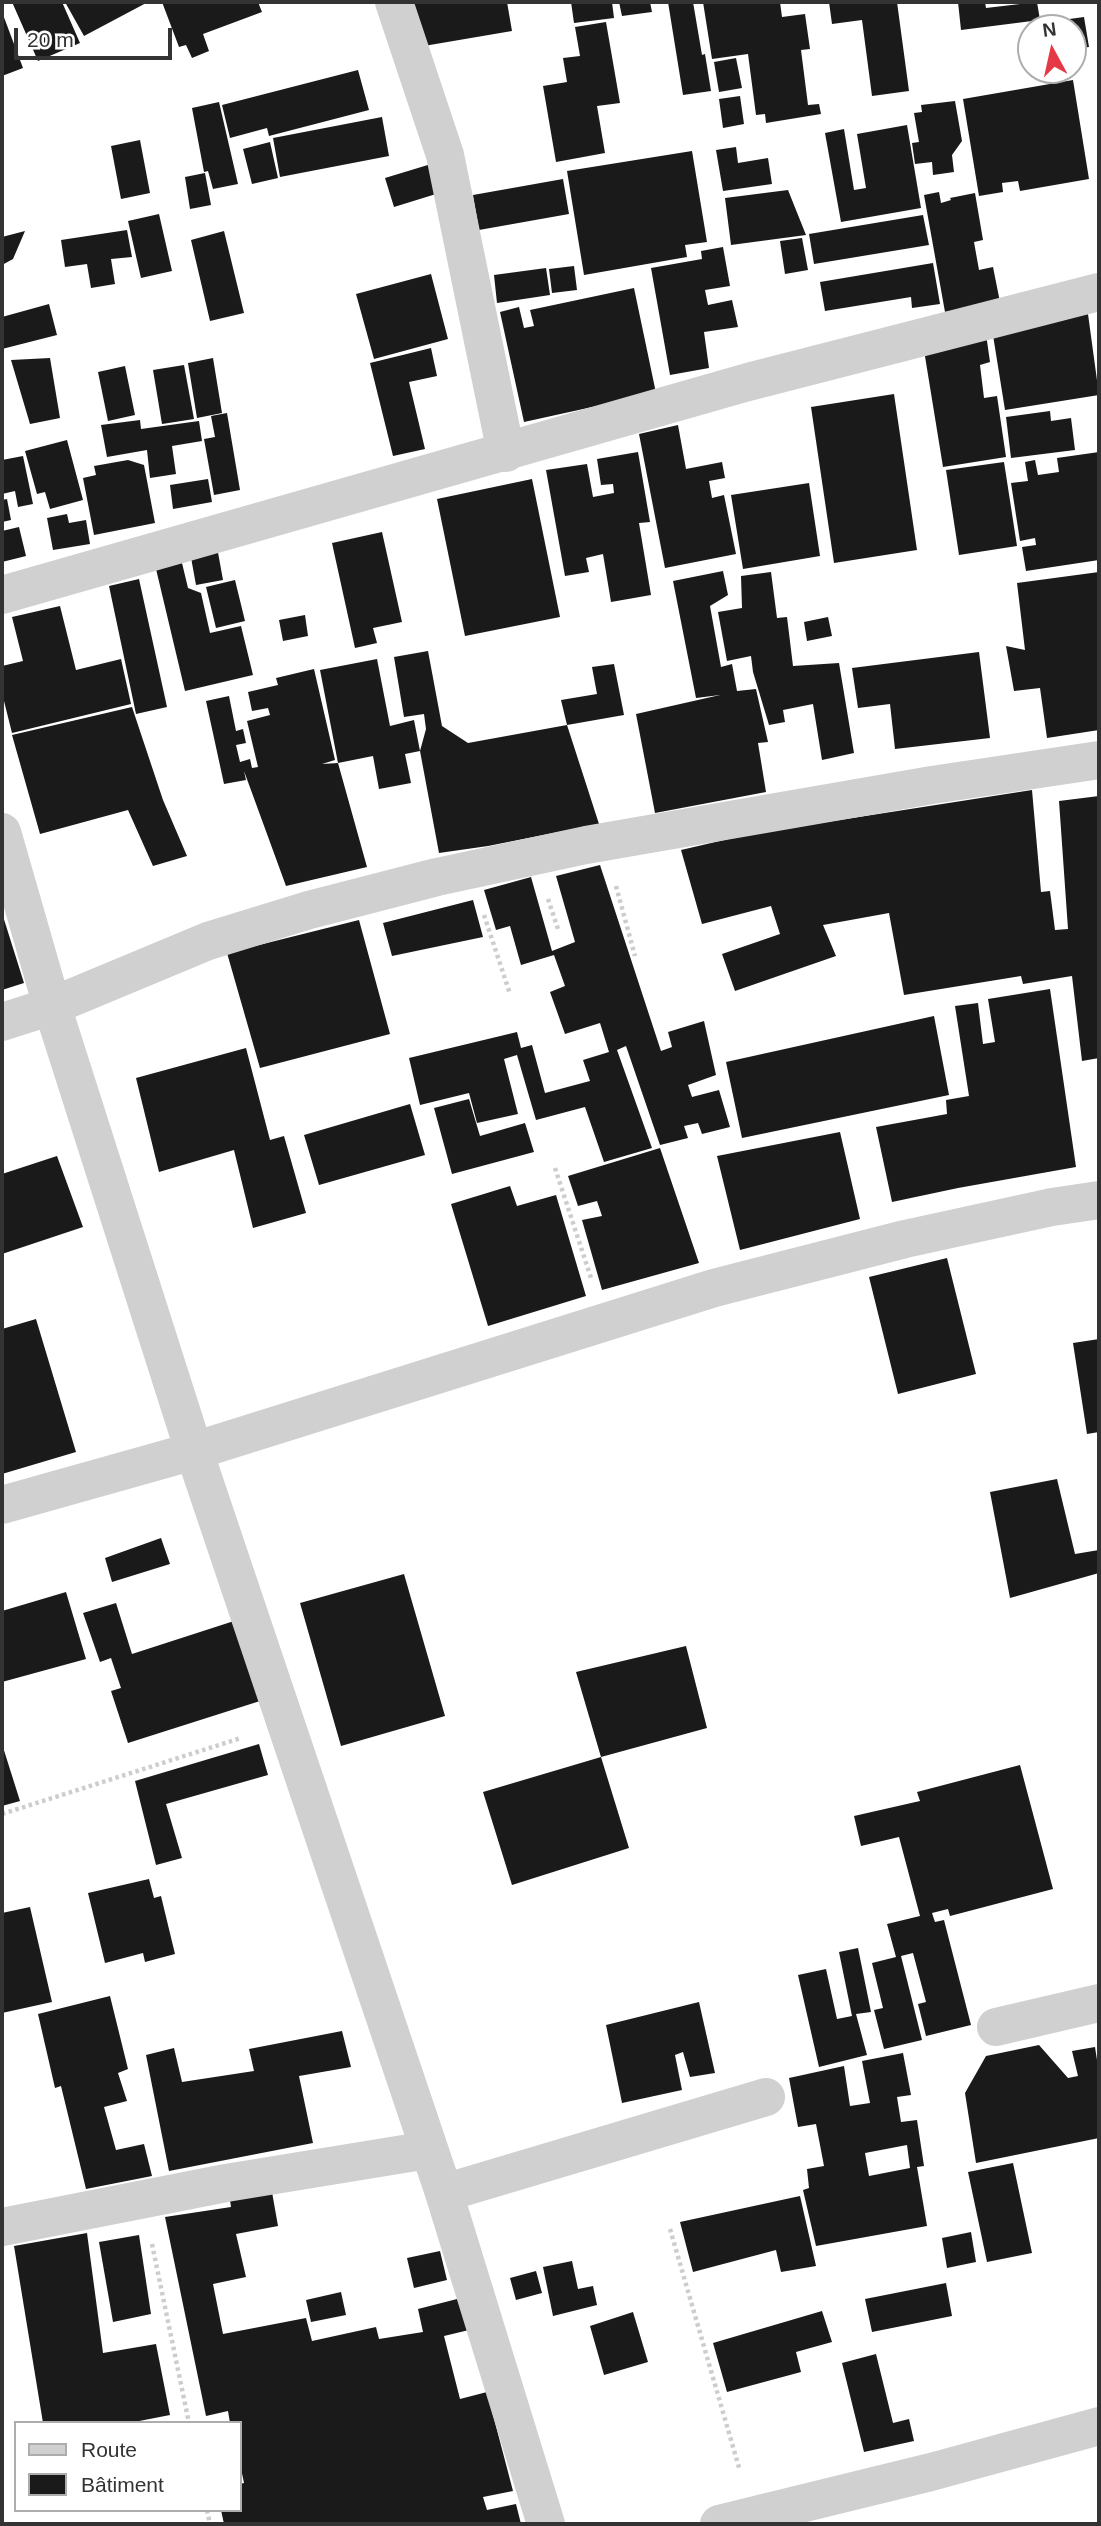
<!DOCTYPE html>
<html>
<head>
<meta charset="utf-8">
<style>
  body { margin:0 }
  #map { position:relative; width:1101px; height:2526px; overflow:hidden; background:#fff; font-family:Arial,sans-serif }
  canvas { display:block }
  .frame { position:absolute; inset:0; border:4px solid #333; pointer-events:none }
  .legend { position:absolute; left:14px; top:2421px; width:228px; height:91px; box-sizing:border-box; background:#fff; border:2px solid #adadad; margin:0; padding:9px 12px; list-style:none; font-size:21px; color:#333 }
  .legend li { display:flex; align-items:center; gap:14px; height:35px }
  .legend b { width:35px; border:2px solid #adadad }
  .north { position:absolute; left:1017px; top:14px; width:70px; height:70px; box-sizing:border-box; background:#fff; border:2px solid #adadad; border-radius:50%; rotate:352deg; font-size:19px; font-weight:700; line-height:28px; text-align:center; color:#333 }
  .north::after { content:''; display:block; margin:auto; width:24px; height:32px; background:#e63946; clip-path:polygon(50% 0,100% 100%,50% 72%,0 100%) }
  .scale { position:absolute; left:14px; top:28px; width:158px; height:32px; box-sizing:border-box; border:4px solid #333; border-top:0; padding-left:9px; font-size:21px; line-height:24px; white-space:nowrap; color:#333; -webkit-text-stroke:5px #fff; paint-order:stroke }
</style>
</head>
<body>
<div id="map">
<canvas width="1101" height="2526"></canvas>
<div class="frame"></div>
<ul class="legend">
<li><b style="height:9px;background:#d0d0d0"></b>Route</li>
<li><b style="height:19px;background:#1a1a1a"></b>Bâtiment</li>
</ul>
<div class="north">N</div>
<div class="scale">20 m</div>
</div>
<script>
const ctx = document.querySelector('canvas').getContext('2d');
ctx.lineJoin = 'round';
function paint(path, color) { ctx.fillStyle = color; ctx.fill(path, 'evenodd'); }
const toPath = rows => new Path2D(rows.map(r => 'M' + r).join(''));
function strokePath(path, color, width, dash) { ctx.strokeStyle = color; ctx.lineWidth = width; ctx.lineCap = dash ? 'butt' : 'round'; ctx.setLineDash(dash || []); ctx.stroke(path); }
const building = toPath([
  [12,2,62,2,80,43,38,61],
  [65,2,148,2,84,36],
  [162,2,258,2,262,12,203,34,209,51,192,58,186,45,179,47],
  [411,2,507,2,512,31,418,47],
  [571,2,612,2,614,18,574,23],
  [619,2,650,2,652,12,622,16],
  [668,2,693,2,702,55,705,54,711,91,683,95],
  [703,2,780,2,782,17,805,14,810,49,801,50,808,105,819,104,821,114,766,123,765,114,756,115,748,54,712,59],
  [829,2,897,2,909,91,872,96,862,20,832,24],
  [958,2,985,2,986,8,1037,2,1040,20,961,30],
  [2,12,23,68,2,76],
  [1084,17,1089,47,1073,49,1073,28,1034,28,1033,24],
  [606,22,620,103,597,106,605,153,556,162,543,86,567,82,563,58,580,56,575,27],
  [736,58,742,88,719,92,714,62],
  [358,70,369,110,269,136,267,128,230,138,222,105],
  [1073,80,1089,179,1020,191,1018,181,1002,183,1003,192,979,196,963,99],
  [740,96,744,124,723,128,719,99],
  [955,101,962,141,952,155,954,172,933,175,932,162,915,164,912,143,919,142,914,113,922,112,921,105],
  [219,102,238,184,213,189,208,171,204,172,192,108],
  [382,117,389,156,280,177,273,138],
  [907,125,921,208,841,222,825,133,844,129,854,190,866,188,857,134],
  [140,140,150,193,121,199,111,146],
  [270,142,278,178,252,184,243,149],
  [736,147,738,163,768,158,772,184,723,191,716,150],
  [692,151,707,242,685,245,687,257,584,275,567,171],
  [441,161,449,190,394,207,385,178],
  [205,173,211,205,190,209,185,177],
  [563,179,569,214,479,230,473,195],
  [788,190,806,235,731,245,725,198],
  [939,192,941,203,951,200,950,198,975,193,983,240,974,242,979,270,993,267,1000,302,945,312,924,195],
  [159,214,172,271,141,278,128,221],
  [923,215,929,245,814,264,809,234],
  [127,230,132,257,111,259,115,284,91,288,87,264,65,267,61,240],
  [25,231,13,259,2,265,2,237],
  [224,231,244,313,210,321,191,240],
  [802,238,808,270,785,274,780,241],
  [723,247,730,286,705,290,708,305,732,300,738,327,704,332,709,368,670,375,651,268,702,259,701,251],
  [933,263,940,304,912,308,911,297,825,311,820,282],
  [574,266,577,290,552,293,549,269],
  [546,268,550,295,497,303,494,275],
  [431,274,448,339,374,359,356,294],
  [634,288,656,393,524,422,500,312,519,307,524,328,534,326,530,310],
  [49,304,57,335,2,349,2,317],
  [1088,314,1099,395,1005,410,992,329],
  [986,334,990,362,980,365,984,398,997,396,1006,457,943,467,923,344],
  [431,348,437,376,409,382,425,449,393,456,370,363],
  [50,358,60,418,30,424,11,360],
  [213,358,222,413,197,418,188,363],
  [184,365,194,419,162,424,153,370],
  [125,366,135,415,108,421,98,372],
  [894,394,917,550,834,563,811,407],
  [1050,411,1051,421,1071,418,1075,450,1011,458,1006,417],
  [227,413,240,490,214,495,204,439,215,437,211,416],
  [140,420,141,429,199,421,202,441,172,446,176,474,150,478,147,450,107,457,101,425],
  [678,425,686,469,722,462,725,478,709,481,712,498,724,495,736,554,665,568,639,434],
  [67,440,83,500,50,509,45,492,37,494,25,451],
  [638,452,650,522,639,523,651,595,611,602,603,554,586,558,589,572,565,576,546,470,587,464,593,497,614,493,613,484,601,485,597,459],
  [1099,452,1099,560,1026,571,1022,547,1036,545,1035,538,1020,541,1011,483,1028,481,1025,462,1035,460,1038,475,1059,472,1057,458],
  [23,456,33,504,18,507,15,491,2,494,2,460],
  [128,460,144,465,155,523,94,535,83,478,96,475,94,466],
  [1004,462,1017,546,959,555,946,470],
  [208,479,212,502,173,509,170,485],
  [532,479,560,617,465,636,437,499],
  [809,483,820,556,743,569,731,495],
  [7,499,11,520,2,522,2,500],
  [67,514,69,523,86,520,90,544,53,550,47,518],
  [19,527,26,556,2,562,2,531],
  [382,532,402,622,373,628,377,643,355,648,332,543],
  [217,547,223,580,196,585,190,552],
  [182,563,188,588,201,593,210,633,241,626,253,675,185,691,156,569],
  [723,571,728,595,710,606,721,667,732,664,737,691,756,689,768,742,758,743,766,792,655,813,636,714,720,695,696,698,673,581],
  [771,572,777,618,787,617,793,666,839,663,854,753,822,760,813,704,783,710,785,722,769,725,753,672,751,656,727,661,718,612,742,608,741,576],
  [1099,572,1099,730,1047,738,1040,688,1014,691,1006,646,1025,650,1017,583],
  [139,579,167,707,136,714,109,586],
  [235,580,245,621,216,628,206,587],
  [60,606,76,670,121,659,131,704,12,733,2,693,2,666,23,661,12,617],
  [305,615,308,636,283,641,279,620],
  [828,617,832,636,807,641,804,622],
  [428,651,442,726,468,743,567,725,599,824,488,846,439,853,420,751,405,754,411,783,379,789,373,756,338,763,320,670,377,659,390,726,414,720,420,751,426,729,424,714,404,717,394,657],
  [979,652,990,738,895,749,890,704,858,708,852,668],
  [614,664,624,715,567,725,561,700,597,694,592,667],
  [314,669,335,760,322,764,338,763,367,867,286,886,244,771,246,780,224,784,206,701,229,696,236,731,243,729,246,743,236,745,240,762,250,759,252,768,258,767,247,721,270,715,268,708,252,711,248,692,278,685,276,678],
  [132,707,163,800,187,856,153,866,128,810,40,834,12,735],
  [1032,790,1041,892,1050,891,1055,930,1068,929,1059,801,1099,796,1099,1058,1082,1061,1072,976,1023,984,1021,976,904,995,889,913,823,925,836,956,735,991,722,954,780,934,771,906,702,924,681,850,750,834],
  [600,865,661,1051,672,1047,668,1032,704,1021,716,1075,688,1085,692,1097,719,1090,730,1127,702,1134,698,1123,684,1126,688,1138,660,1145,626,1046,617,1050,652,1148,604,1162,585,1107,536,1120,517,1055,504,1059,518,1114,477,1123,469,1093,420,1105,409,1058,517,1032,521,1048,532,1045,545,1093,590,1081,583,1060,609,1052,600,1023,565,1034,550,992,565,986,554,955,521,965,510,926,496,930,484,890,531,877,552,951,575,942,556,876],
  [473,900,483,937,392,956,383,923],
  [2,913,24,983,2,990],
  [359,920,390,1034,260,1068,227,953],
  [1050,989,1076,1167,958,1188,892,1202,876,1127,947,1114,946,1100,969,1096,955,1006,978,1003,983,1044,995,1042,988,999],
  [934,1016,949,1095,742,1138,726,1062],
  [246,1048,270,1140,284,1136,306,1213,253,1228,234,1150,159,1172,136,1078],
  [469,1099,480,1136,525,1123,534,1152,452,1174,434,1108],
  [410,1104,425,1155,319,1185,304,1135],
  [840,1132,860,1219,740,1250,717,1156],
  [660,1148,699,1263,602,1290,582,1220,602,1216,597,1201,578,1206,568,1176],
  [57,1156,83,1227,2,1254,2,1174],
  [510,1186,517,1206,556,1195,586,1296,488,1326,451,1204],
  [947,1258,976,1374,898,1394,869,1277],
  [36,1319,76,1452,2,1474,2,1329],
  [1099,1339,1099,1432,1087,1434,1073,1343],
  [1057,1479,1075,1554,1099,1550,1099,1573,1010,1598,990,1492],
  [161,1538,170,1564,112,1582,105,1558],
  [404,1574,445,1716,341,1746,300,1603],
  [66,1592,86,1659,2,1682,2,1611],
  [116,1603,132,1654,234,1621,260,1701,128,1743,111,1691,121,1688,111,1658,100,1662,83,1613],
  [686,1646,707,1728,601,1757,576,1672],
  [2,1744,20,1801,2,1806],
  [259,1744,268,1775,166,1804,182,1858,156,1865,135,1781],
  [601,1757,629,1848,512,1885,483,1792],
  [1020,1765,1053,1889,950,1916,948,1909,932,1913,935,1922,944,1920,971,2025,926,2036,918,2004,926,2002,913,1953,901,1956,922,2040,884,2049,874,2010,883,2008,872,1963,896,1957,887,1924,920,1916,899,1837,861,1846,854,1816,920,1801,917,1792],
  [149,1879,154,1898,161,1896,175,1954,145,1962,143,1953,105,1963,88,1893],
  [30,1907,52,2002,2,2013,2,1913],
  [858,1948,871,2012,856,2014,867,2055,819,2067,798,1975,826,1969,837,2019,852,2016,839,1952],
  [110,1996,128,2069,118,2073,127,2101,104,2107,116,2150,144,2144,152,2176,86,2189,61,2086,55,2088,38,2014],
  [699,2002,715,2073,690,2077,683,2052,675,2055,682,2090,622,2103,606,2025],
  [342,2031,351,2067,299,2076,313,2143,169,2171,146,2055,174,2048,182,2082,254,2071,249,2049],
  [1039,2045,1068,2078,1078,2076,1072,2051,1095,2047,1099,2073,1099,2138,976,2163,965,2093,986,2056],
  [903,2053,911,2095,897,2097,901,2122,917,2120,924,2166,917,2167,927,2226,816,2246,803,2190,809,2188,807,2169,824,2166,816,2124,798,2127,789,2078,844,2066,850,2106,870,2103,862,2061],
  [907,2145,910,2168,869,2176,865,2153],
  [1013,2163,1032,2253,987,2262,968,2172],
  [272,2192,278,2226,236,2234,246,2277,213,2284,223,2334,306,2318,312,2341,376,2327,379,2339,423,2332,418,2309,461,2298,469,2330,444,2336,460,2399,487,2392,513,2491,483,2497,487,2510,516,2504,521,2524,224,2524,221,2510,240,2510,240,2484,244,2483,240,2464,240,2423,230,2423,228,2411,206,2416,165,2217,231,2207,230,2200],
  [800,2196,816,2266,781,2272,776,2250,693,2272,680,2222],
  [971,2232,976,2262,947,2268,942,2238],
  [87,2233,103,2353,156,2344,170,2415,129,2423,43,2423,14,2246],
  [139,2235,151,2314,113,2322,99,2242],
  [440,2251,447,2280,414,2288,407,2258],
  [572,2261,578,2289,593,2286,597,2305,553,2316,543,2267],
  [536,2271,542,2293,516,2300,510,2278],
  [946,2283,952,2316,872,2332,865,2299],
  [341,2292,346,2315,311,2322,306,2300],
  [822,2311,832,2342,796,2352,801,2372,727,2392,713,2343],
  [633,2312,648,2362,604,2375,590,2326],
  [876,2354,893,2423,909,2419,914,2441,864,2452,842,2363]
]);
const path = toPath([
  [616,886,635,956],
  [548,899,559,932],
  [484,915,510,994],
  [555,1168,591,1278],
  [2,1814,241,1738],
  [670,2229,740,2471],
  [152,2244,189,2423],
  [207,2510,210,2524]
]);
const minor = toPath([
  [394,2,445,155,506,453],
  [2,595,748,382,1099,292],
  [2,832,52,1006,194,1451,444,2193,546,2524],
  [2,1022,52,1006,208,941,309,910,437,877,586,845,932,785,1099,760],
  [2,1505,194,1451,714,1288,905,1239,1052,1207,1099,1200],
  [996,2027,1099,2003],
  [444,2193,766,2097],
  [2,2227,226,2183,428,2150],
  [719,2524,931,2472,1099,2426]
]);
paint(building, '#1a1a1a');
strokePath(path, '#cdcdcd', 4.5, [3.5, 3.5]);
strokePath(minor, '#d0d0d0', 38);
</script>
</body>
</html>
